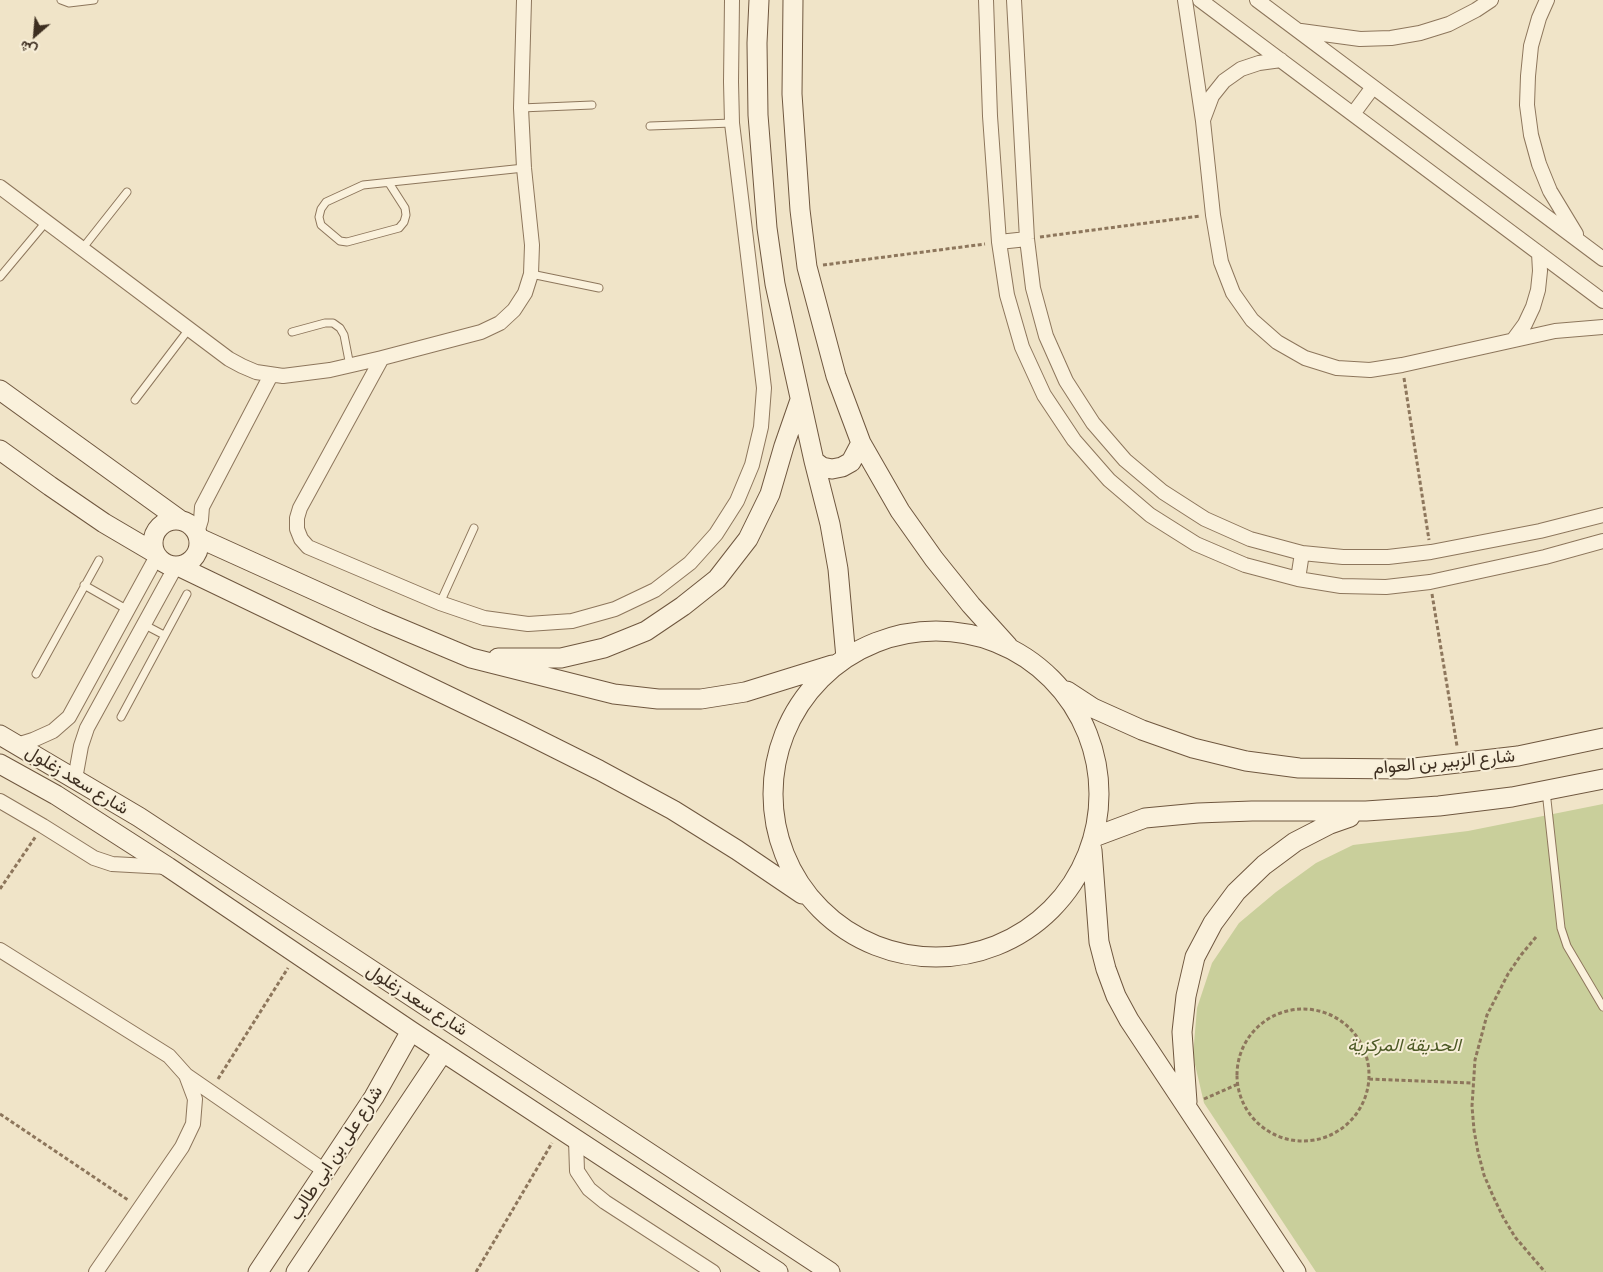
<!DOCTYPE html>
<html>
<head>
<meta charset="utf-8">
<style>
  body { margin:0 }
  #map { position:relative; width:1603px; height:1272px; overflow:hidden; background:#f0e4c8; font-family:"Crimson Pro",Vazirmatn,serif }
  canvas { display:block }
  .north { position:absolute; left:10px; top:10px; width:50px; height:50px; -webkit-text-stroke:4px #f7eed8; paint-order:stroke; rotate:207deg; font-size:14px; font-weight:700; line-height:20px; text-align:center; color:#3d2e20 }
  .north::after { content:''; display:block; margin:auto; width:18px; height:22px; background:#3d2e20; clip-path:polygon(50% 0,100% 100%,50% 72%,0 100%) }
</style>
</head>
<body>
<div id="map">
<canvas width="1603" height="1272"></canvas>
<div class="north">ش</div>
</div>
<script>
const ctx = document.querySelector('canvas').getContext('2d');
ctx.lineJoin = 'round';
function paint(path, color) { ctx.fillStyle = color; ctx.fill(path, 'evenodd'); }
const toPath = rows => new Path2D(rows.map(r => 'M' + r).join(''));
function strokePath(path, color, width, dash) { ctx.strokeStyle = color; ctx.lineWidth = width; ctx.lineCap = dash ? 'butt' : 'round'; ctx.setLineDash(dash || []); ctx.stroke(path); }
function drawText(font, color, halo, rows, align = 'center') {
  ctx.font = font + ' "Crimson Pro",Vazirmatn,serif'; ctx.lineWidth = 4; ctx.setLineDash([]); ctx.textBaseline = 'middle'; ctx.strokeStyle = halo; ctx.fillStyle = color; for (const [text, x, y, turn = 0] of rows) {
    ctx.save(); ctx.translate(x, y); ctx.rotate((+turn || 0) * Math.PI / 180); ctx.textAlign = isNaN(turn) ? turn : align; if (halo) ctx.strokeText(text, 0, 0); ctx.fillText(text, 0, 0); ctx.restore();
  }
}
const green = toPath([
  [1603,804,1603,1272,1316,1272,1204,1103,1193,1056,1197,1008,1212,963,1239,923,1276,892,1316,863,1353,845,1468,831]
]);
const path = toPath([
  [1040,237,1200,216],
  [823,265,985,244],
  [1404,378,1429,540],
  [1432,594,1457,746],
  [0,889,36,836],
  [1536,937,1521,955,1508,974,1487,1015,1475,1060,1472,1106,1474,1130,1478,1152,1484,1175,1493,1196,1503,1217,1515,1237,1545,1272],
  '1237 1075a66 66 0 1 1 132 0a66 66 0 1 1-132 0Z',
  [218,1079,288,968],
  [1369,1079,1473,1083],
  [1204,1099,1238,1084],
  [0,1114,128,1200],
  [476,1272,552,1143]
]);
const lane = toPath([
  [61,0,69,3,94,0],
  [521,108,592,105],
  [650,126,732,123],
  [389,183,405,208,406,215,404,222,399,228,347,242,340,241,321,225,319,217,321,209,326,202,363,185,524,168],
  [82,249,127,192],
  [531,274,599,288],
  [0,277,46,222],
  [292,332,325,323,333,323,340,328,344,335,350,366],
  [135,400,189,329],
  [84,585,128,610],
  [440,603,474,528],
  [143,624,164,635],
  [36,674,99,560],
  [121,717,187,594],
  [1546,791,1561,928,1567,946,1603,1007]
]);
const street = toPath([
  [986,0,990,116,999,242,1007,295,1022,347,1044,395,1074,440,1109,480,1150,515,1196,544,1245,565,1298,579,1341,586,1386,587,1430,582,1545,557,1603,541],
  [1014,0,1027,239,1033,288,1046,336,1066,381,1093,423,1125,460,1163,492,1205,519,1250,539,1302,553,1343,557,1388,557,1431,552,1540,531,1603,515],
  [1185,0,1203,121,1213,215,1221,262,1233,293,1252,320,1277,342,1305,358,1337,368,1370,370,1402,365,1555,331,1603,327],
  [1200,0,1603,301],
  [1257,0,1603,259],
  [1547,0,1539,18,1531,46,1528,76,1527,105,1531,135,1539,164,1550,191,1576,234],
  [1301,31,1360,39,1391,38,1420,33,1449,24,1476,10,1491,0],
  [1353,114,1373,87],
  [1203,120,1212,96,1224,81,1241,69,1259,63,1281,60],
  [0,187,229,359,242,366,256,372,283,376,330,370,382,358,481,332,500,323,514,310,525,293,531,274,532,245,524,168,521,108,524,0],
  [999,242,1027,239],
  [1514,339,1525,324,1533,307,1538,290,1540,271,1539,253],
  [382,358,300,508,297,518,297,529,301,539,308,547,440,603,484,618,528,624,572,621,615,609,655,590,690,563,716,534,737,501,752,465,761,427,764,388,732,123,731,82,732,0],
  [197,533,201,520,202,507,271,375],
  [1298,579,1302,553],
  [17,745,33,740,53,731,69,717,157,556],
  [75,779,81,746,87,728,176,566],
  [0,801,43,826,94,858,112,864,167,867],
  [0,950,169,1056,186,1075,195,1099,193,1124,182,1147,96,1272],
  [186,1075,325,1171],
  [576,1140,577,1171,589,1189,605,1202,713,1272]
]);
const secondary = toPath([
  [759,0,757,43,758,115,767,228,775,284,814,461,830,524,838,569,846,658],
  [793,0,792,94,800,210,807,267,836,376,861,443,900,511,934,559,971,605,1008,646],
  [0,390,180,520],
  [0,450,50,486,104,523,155,553],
  [814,461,822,467,832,469,842,467,851,462,861,443],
  '153 543a23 23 0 1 1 46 0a23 23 0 1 1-46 0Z',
  [199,538,378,619,471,658,614,694,658,699,701,699,745,692,832,665],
  [178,566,521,731,599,770,673,810,737,850,802,894],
  '773 794a163 163 0 1 1 326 0a163 163 0 1 1-326 0Z',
  [498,658,561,658,604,648,646,631,683,606,717,579,748,539,770,494,784,446,800,400],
  [1067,691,1093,708,1142,730,1193,748,1246,761,1299,768,1406,769,1518,756,1603,738],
  [0,735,139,817,830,1272],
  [0,764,56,795,168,867,411,1031,778,1272],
  [1094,837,1145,818,1198,813,1252,811,1366,811,1439,806,1512,797,1603,779],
  [1092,850,1099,942,1106,969,1116,996,1129,1020,1296,1272],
  [1187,1102,1182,1032,1186,996,1195,957,1213,923,1236,892,1264,865,1295,842,1330,824,1350,817],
  [258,1272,374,1097,411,1031],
  [296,1272,443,1052]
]);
const streetNames = [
  ["شارع الزبير بن العوام",1444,762,-5],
  ["شارع سعد زغلول",77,780,31],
  ["شارع سعد زغلول",417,1000,33],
  ["شارع على بن ابى طالب",336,1153,-57]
];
const parkNames = [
  ["الحديقة المركزية",1404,1045]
];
paint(green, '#c9cf9b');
strokePath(lane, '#8d765c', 9);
strokePath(street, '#8d765c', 16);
strokePath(secondary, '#6f573f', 21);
strokePath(path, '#8d765c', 3, [4, 2.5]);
strokePath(lane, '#faf1dc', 7);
strokePath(street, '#faf1dc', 14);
strokePath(secondary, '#faf1dc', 19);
drawText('18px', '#3d2e20', '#f7eed8', streetNames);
drawText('italic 18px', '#4d5a26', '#f7eed8', parkNames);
</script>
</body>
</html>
